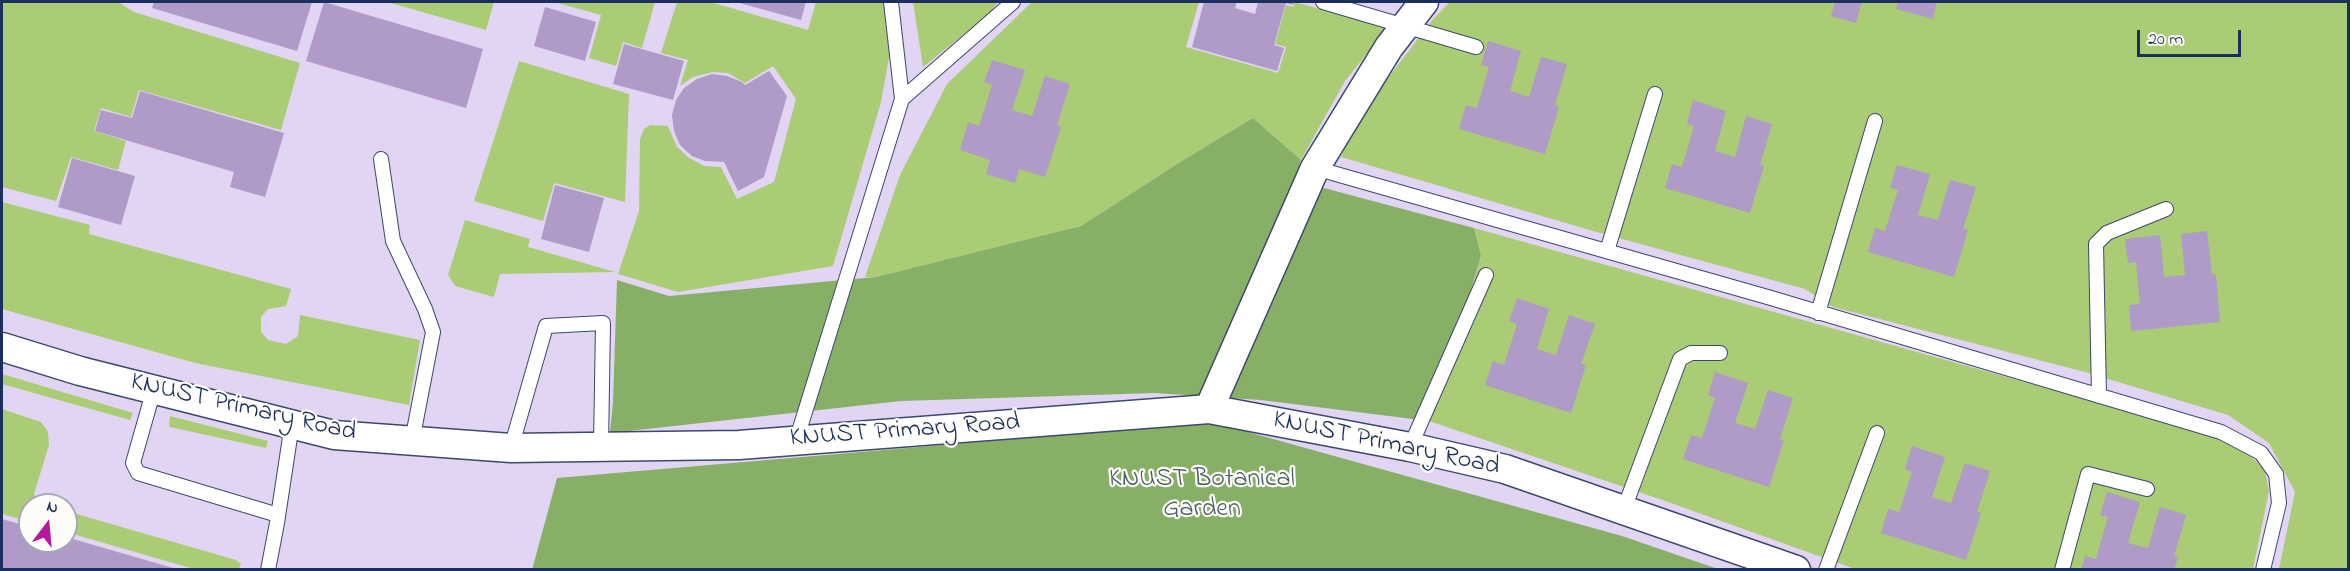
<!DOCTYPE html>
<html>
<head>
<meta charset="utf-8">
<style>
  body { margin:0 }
  #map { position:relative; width:2350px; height:571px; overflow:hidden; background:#f2ddbf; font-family:"Indie Flower",sans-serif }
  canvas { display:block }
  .frame { position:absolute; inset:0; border:3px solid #1b2f5e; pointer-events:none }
  .north { position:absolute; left:18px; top:493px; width:60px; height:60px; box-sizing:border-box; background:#fdfcf7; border:2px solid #a3aaba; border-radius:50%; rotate:16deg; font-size:16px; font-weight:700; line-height:24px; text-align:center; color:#1b2f5e }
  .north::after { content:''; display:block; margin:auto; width:21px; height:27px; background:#b5179e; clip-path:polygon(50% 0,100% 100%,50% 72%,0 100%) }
  .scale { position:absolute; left:2137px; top:30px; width:104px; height:27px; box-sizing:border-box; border:3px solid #1b2f5e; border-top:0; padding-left:8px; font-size:18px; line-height:21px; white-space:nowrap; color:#1b2f5e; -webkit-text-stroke:4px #fdfcf7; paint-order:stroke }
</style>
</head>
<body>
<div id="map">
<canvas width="2350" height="571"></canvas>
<div class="frame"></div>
<div class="north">N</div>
<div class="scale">20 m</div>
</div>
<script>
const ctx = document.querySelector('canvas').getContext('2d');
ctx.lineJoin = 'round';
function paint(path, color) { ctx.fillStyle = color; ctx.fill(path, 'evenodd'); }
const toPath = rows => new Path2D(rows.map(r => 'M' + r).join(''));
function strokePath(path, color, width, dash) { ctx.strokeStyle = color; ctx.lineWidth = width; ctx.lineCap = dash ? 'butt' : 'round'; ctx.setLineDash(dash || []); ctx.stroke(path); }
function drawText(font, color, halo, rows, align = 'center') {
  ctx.font = font + ' "Indie Flower",sans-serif'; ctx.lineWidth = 4.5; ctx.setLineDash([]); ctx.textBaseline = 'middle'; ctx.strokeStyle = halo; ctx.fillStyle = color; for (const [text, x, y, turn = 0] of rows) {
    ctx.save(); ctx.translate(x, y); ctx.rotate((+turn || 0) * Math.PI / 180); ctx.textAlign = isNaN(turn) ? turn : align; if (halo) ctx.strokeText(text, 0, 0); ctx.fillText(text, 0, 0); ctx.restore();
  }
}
const built = toPath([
  [2,2,2348,2,2348,569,2,569],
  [30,505,66,505,66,541,30,541]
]);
const green = toPath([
  [2,2,118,2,134,12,300,63,281,130,139,90,131,117,101,108,94,131,126,141,118,170,71,157,56,201,2,187],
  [387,2,494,2,486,30],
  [554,2,655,2,642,48,623,42,616,66,589,58,601,15],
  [677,2,710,2,808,30,816,2,884,2,890,52,881,102,833,266,678,292,618,274,639,211,640,139,644,129,650,125,668,126,677,147,689,158,704,166,721,167,737,199,774,182,796,99,773,66,745,83,728,73,713,72,693,77,680,86,688,60,661,53],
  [913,2,998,2,990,13,923,67],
  [1032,2,1199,2,1186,47,1278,73,1286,47,1275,44,1286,5,1293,7,1295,2,1387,28,1345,81,1301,160,1253,118,1185,159,1081,226,876,277,865,277,900,175,947,84],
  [1450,2,2348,2,2348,569,2279,569,2295,492,2269,443,2228,415,2085,372,1833,307,1805,289,1593,231,1341,157,1355,121,1434,18],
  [519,61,629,94,625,202,554,183,543,221,474,201],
  [2,202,90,225,89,234,291,289,286,306,268,309,261,317,261,332,268,340,286,344,298,336,300,315,420,340,409,405,195,363,2,309],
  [465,220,530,239,528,247,615,272,500,274,494,297,455,286,448,275],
  [1474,228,2203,432,2237,446,2254,459,2265,471,2269,491,2253,569,1855,569,1668,502,1429,421,1435,411,1481,257],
  [2,374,133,413,130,420,2,384],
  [2,409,41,422,48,432,49,445,34,494,36,499,46,505,30,505,30,522,2,514],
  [170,416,268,441,266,448,170,427,169,425],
  [66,511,236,560,241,564,239,569,194,569,66,532]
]);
const forest = toPath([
  [1253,118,1301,160,1294,180,1474,228,1481,256,1435,411,1429,421,1261,400,1155,393,901,401,610,433,613,402,617,280,669,296,876,277,1081,226,1185,159],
  [1212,422,1622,536,1718,569,532,570,557,478]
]);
const building = toPath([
  [154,2,312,2,297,51,152,8],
  [324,2,483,49,466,108,306,61],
  [736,2,806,2,801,20],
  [1204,2,1237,2,1235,8,1255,14,1258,2,1294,2,1293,5,1286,3,1274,45,1284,48,1277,71,1192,47],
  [1835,2,1862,2,1856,23,1831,16],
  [1898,2,1937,2,1933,19,1896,9],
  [545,7,596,22,585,61,534,46],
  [1488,41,1521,51,1510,91,1529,97,1541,57,1567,64,1555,105,1559,107,1545,154,1459,129,1466,105,1477,108,1489,67,1481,65],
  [624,44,684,61,673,100,613,84],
  [992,60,1025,70,1012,110,1032,116,1045,76,1070,84,1057,125,1061,127,1045,177,1019,169,1015,183,986,174,990,160,960,150,968,122,979,126,992,85,984,82],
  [769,71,787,96,764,177,738,191,724,162,705,161,692,156,680,145,674,131,672,115,676,100,684,88,697,79,712,74,727,76,742,82,745,85],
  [140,91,284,133,265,197,230,187,234,172,95,131,101,110,132,118],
  [1693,100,1726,111,1715,151,1735,157,1746,116,1772,124,1760,165,1764,166,1750,213,1665,188,1672,164,1682,167,1694,126,1687,124],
  [72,158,135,176,121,225,58,207],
  [1897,165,1930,174,1918,215,1938,220,1950,180,1976,187,1963,229,1968,230,1954,277,1868,252,1875,228,1885,231,1898,190,1890,188],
  [555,185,604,198,589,252,541,239],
  [2207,231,2212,274,2216,274,2220,322,2131,331,2129,305,2140,304,2136,262,2128,263,2125,239,2160,235,2164,277,2185,275,2181,234],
  [1517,298,1549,309,1537,349,1556,355,1569,315,1595,324,1581,364,1586,365,1571,413,1485,385,1493,361,1504,365,1517,324,1509,321],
  [1715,372,1748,383,1735,423,1755,429,1768,390,1793,398,1780,439,1784,440,1769,487,1683,459,1691,435,1702,438,1715,398,1708,395],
  [1912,446,1945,457,1932,497,1951,503,1965,463,1990,471,1977,512,1981,513,1966,560,1881,533,1888,509,1899,512,1912,472,1905,469],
  [2107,492,2140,502,2128,543,2148,548,2160,507,2186,515,2174,556,2178,557,2174,570,2081,570,2085,556,2096,559,2108,517,2100,515],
  [2,519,30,527,30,541,66,541,66,537,180,570,2,570]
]);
const lane = toPath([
  [1323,2,1476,47],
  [902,99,1013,2],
  [381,159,393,241,425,309,433,332,412,441],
  [1315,168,1771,298,2221,432,2261,453,2276,474,2279,503,2263,570],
  [1607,251,1655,94],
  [1818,313,1875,121],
  [154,389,133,463,138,473,278,515],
  [2099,396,2096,244,2107,233,2166,209],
  [796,441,902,99,891,2],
  [1410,447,1486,275],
  [511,448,546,326,603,323,601,447],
  [1624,509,1680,359,1691,353,1720,353],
  [268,570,277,523,292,424],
  [1826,570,1877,433],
  [2062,570,2088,474,2147,489]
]);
const street = toPath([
  [2,347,80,371,334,435,511,448,739,445,1209,409,1410,447,1505,469,1796,570],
  [1209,409,1315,168,1389,47,1424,2]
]);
const streetNames = [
  ["KNUST Primary Road",243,409,13],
  ["KNUST Primary Road",905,432,-4],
  ["KNUST Primary Road",1386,445,12]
];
const parkNames = [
  ["KNUST Botanical",1202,481],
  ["Garden",1202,511]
];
paint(built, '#e2d4f3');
paint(green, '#aacc75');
paint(forest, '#87b066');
paint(building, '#b09ac7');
strokePath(lane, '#3b496d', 16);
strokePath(street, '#3b496d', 31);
strokePath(lane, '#fff', 14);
strokePath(street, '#fff', 28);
drawText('26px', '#1b2f5e', '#fdfcf7', streetNames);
drawText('26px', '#465e65', '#fdfcf7', parkNames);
</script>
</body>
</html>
